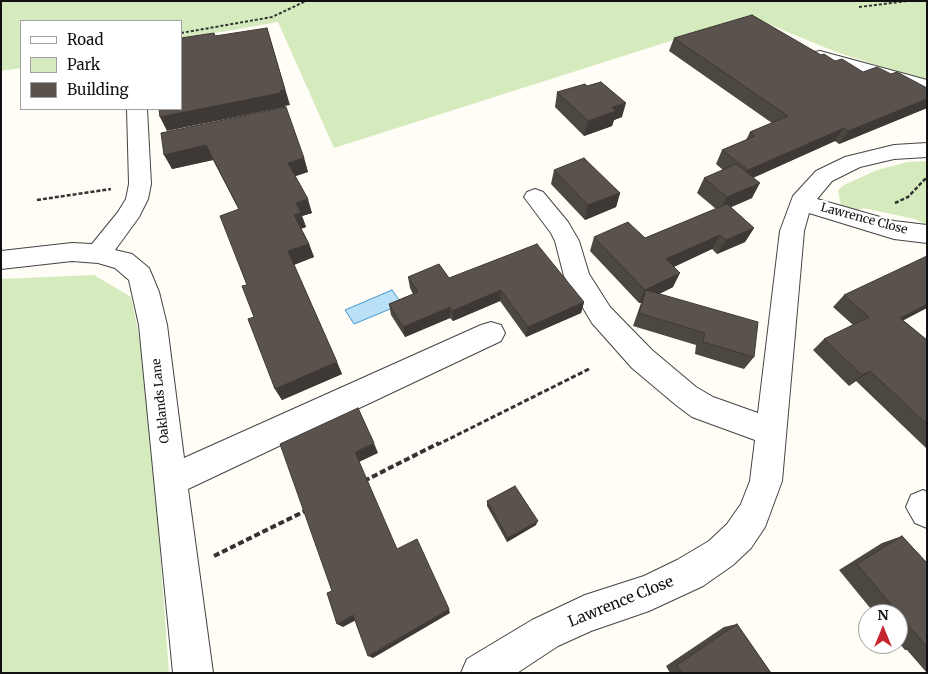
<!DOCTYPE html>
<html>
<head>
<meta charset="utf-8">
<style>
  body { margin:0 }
  #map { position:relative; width:928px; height:674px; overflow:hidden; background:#fffdf5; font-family:Merriweather,serif }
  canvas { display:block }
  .frame { position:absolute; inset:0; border:2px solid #111; pointer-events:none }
  .legend { position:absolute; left:20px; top:20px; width:162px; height:90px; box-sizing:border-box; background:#fff; border:1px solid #a0a0a0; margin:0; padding:6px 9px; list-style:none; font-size:15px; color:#111 }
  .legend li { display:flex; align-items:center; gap:10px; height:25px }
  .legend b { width:25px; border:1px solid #a0a0a0 }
  .north { position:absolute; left:858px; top:604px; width:50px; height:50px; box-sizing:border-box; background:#fff; border:1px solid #a0a0a0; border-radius:50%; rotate:0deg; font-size:14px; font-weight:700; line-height:20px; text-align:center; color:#111 }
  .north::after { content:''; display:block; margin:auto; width:18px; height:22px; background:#c4262e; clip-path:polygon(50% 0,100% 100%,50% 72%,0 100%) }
</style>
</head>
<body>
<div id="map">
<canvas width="928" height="674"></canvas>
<div class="frame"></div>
<ul class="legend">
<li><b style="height:6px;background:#fff"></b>Road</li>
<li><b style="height:14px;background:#d5ebbd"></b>Park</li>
<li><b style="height:14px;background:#5a524d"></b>Building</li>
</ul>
<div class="north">N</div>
</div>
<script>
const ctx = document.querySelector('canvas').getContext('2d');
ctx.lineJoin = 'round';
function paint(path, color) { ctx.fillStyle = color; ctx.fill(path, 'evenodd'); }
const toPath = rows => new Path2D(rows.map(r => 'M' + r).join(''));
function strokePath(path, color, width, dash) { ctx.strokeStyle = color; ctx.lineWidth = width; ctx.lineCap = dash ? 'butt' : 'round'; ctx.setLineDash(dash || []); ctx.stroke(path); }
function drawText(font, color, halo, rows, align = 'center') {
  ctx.font = font + ' Merriweather,serif'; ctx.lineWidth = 5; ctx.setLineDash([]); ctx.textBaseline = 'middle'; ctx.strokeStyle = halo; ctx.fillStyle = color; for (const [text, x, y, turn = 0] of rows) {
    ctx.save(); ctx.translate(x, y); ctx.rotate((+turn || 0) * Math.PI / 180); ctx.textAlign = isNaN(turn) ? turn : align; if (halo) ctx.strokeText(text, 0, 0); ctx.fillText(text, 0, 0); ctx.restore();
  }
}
const green = toPath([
  [1,1,927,1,927,81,836,52,754,18,683,37,334,148,278,22,181,39,181,21,21,21,21,68,1,71],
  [927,161,927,225,915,219,863,208,854,212,841,206,838,190,844,185,877,170,907,162],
  [94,275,131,297,147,374,169,673,1,673,1,279]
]);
const water = toPath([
  [392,290,402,304,354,324,345,310,392,290]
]);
const pathFar3 = toPath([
  [859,7,907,1],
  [181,33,272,17,306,1]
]);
const pathFar2 = toPath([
  [37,200,111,189],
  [895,203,908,197,927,177]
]);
const pathFar1 = toPath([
  [437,445,591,368]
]);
const path = toPath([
  [364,481,439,443],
  [214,556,307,510]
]);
const minor = toPath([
  [820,51,927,80,927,92,814,60,811,56,814,52,820,51],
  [127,109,147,109,151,184,148,199,139,217,115,250,132,254,149,268,159,292,167,325,184,458,481,325,491,322,501,325,505,333,501,341,188,489,213,673,173,673,139,325,129,280,115,268,98,263,72,261,1,269,1,251,72,243,92,244,118,212,126,199,129,184,127,109],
  [927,143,927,157,894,159,860,167,832,181,817,199,894,221,927,225,927,243,894,239,809,213,804,231,782,481,765,527,751,548,733,565,703,586,649,611,591,631,558,646,517,673,461,673,467,659,532,620,585,595,644,576,677,560,709,541,727,524,741,504,750,481,755,440,692,417,676,405,632,368,592,323,564,276,555,241,551,233,524,197,527,192,535,189,543,192,568,222,579,241,589,274,610,307,652,350,696,387,713,397,758,413,780,231,793,196,816,171,845,157,894,145,927,143],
  [923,490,927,492,927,528,915,523,906,507,911,495,923,490]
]);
const wall = toPath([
  [674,38,821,55,863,72,891,74,927,88,927,108,839,144,835,141,753,178,752,198,731,207,754,228,745,242,717,254,712,249,674,267,673,287,659,294,754,357,744,369,695,354,696,345,633,326,641,303,639,303,590,251,594,237,645,238,716,209,697,193,704,178,723,170,716,164,722,150,746,140,750,132,772,123,669,51],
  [557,92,622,117,614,120,612,126,584,136,555,107],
  [161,133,304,158,308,172,295,176,312,213,302,216,306,227,301,229,309,244,314,257,294,265,342,374,282,400,275,389,254,317,239,210,213,160,172,169],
  [554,170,620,193,616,207,585,220,551,184],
  [408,277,449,278,584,302,581,313,526,337,500,301,453,321,450,318,405,337,391,315,389,304,413,294,410,288],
  [844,295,903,320,927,340,927,447,926,448,856,381,849,386,813,350,824,339,853,325,833,307],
  [487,501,536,525,507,542,487,506],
  [902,536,927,563,927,673,907,650,905,650,898,642,898,614,875,614,839,570,882,543],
  [737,624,771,673,670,673,666,666,724,627]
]);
const shadedWall = toPath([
  [267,28,290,105,285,106,285,107,167,131,160,117],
  [927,99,927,108,839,144,848,131],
  [626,103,622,117,614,120,612,126,584,136,588,121,612,107],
  [844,128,835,141,741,183,748,170],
  [206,145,213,160,172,169,164,155],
  [304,158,308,172,293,177,288,163],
  [760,183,752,198,720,212,727,197],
  [620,193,616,207,585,220,588,205],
  [308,199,312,213,302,216,306,227,299,229,294,215,296,203],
  [754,228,745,242,717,254,726,240],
  [720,235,712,249,660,273,666,259],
  [309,244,314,257,293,265,288,251],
  [680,273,673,287,643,302,646,290,641,303,639,303,645,290],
  [501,290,500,301,453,321,452,311],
  [584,302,581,313,526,337,528,327],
  [927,304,927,308,887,329,900,318],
  [450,307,450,318,405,337,403,327],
  [337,362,342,374,282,400,275,389],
  [870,371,849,386,862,375],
  [374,443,378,453,359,462,355,452],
  [538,521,536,525,507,542,508,538],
  [449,609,450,613,373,658,368,656],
  [353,615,358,619,343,627,337,624]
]);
const building = toPath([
  [752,15,821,55,824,54,835,61,842,59,863,72,877,67,891,74,897,72,927,88,927,99,848,131,844,128,748,170,722,150,755,136,750,132,788,116,674,38,752,15],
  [267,28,285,90,280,91,281,93,160,117,159,109,181,109,181,38,214,33,215,36,267,28],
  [601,82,626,103,612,107,616,111,588,121,557,92,585,84,587,86,601,82],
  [286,107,304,158,288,163,308,199,296,203,301,213,294,215,309,244,288,251,337,362,275,389,248,319,254,317,242,286,247,285,220,216,239,209,206,145,164,155,161,133,286,107],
  [584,158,620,193,588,205,554,170,584,158],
  [736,164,760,183,727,197,704,178,736,164],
  [727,204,754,228,726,240,720,235,666,259,680,273,645,290,594,237,628,222,645,238,727,204],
  [537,244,584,302,528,327,501,290,452,311,450,307,403,327,389,304,418,292,408,277,439,264,449,278,537,244],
  [927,256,927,304,900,318,927,340,927,424,870,371,862,375,824,339,869,317,844,295,927,256],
  [646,290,758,322,754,357,703,342,705,333,639,313,646,290],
  [358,408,374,443,355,452,397,549,417,539,449,609,368,656,353,615,337,624,327,593,332,591,280,444,358,408],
  [515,486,538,521,508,538,487,501,515,486],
  [902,536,927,563,927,647,857,564,902,536],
  [737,624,771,673,682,673,677,665,737,624]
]);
const streetNames = [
  ["Lawrence Close",864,219,15],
  ["Oaklands Lane",161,401,-96]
];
const nearStreetnames = [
  ["Lawrence Close",621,602,-22]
];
paint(green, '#d5ebbd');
paint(water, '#b9e0f7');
strokePath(water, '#3f96cf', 1);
strokePath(minor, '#444', 2);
strokePath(pathFar3, '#333', 2, [3, 2]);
strokePath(pathFar2, '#333', 2.5, [4, 2]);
strokePath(pathFar1, '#333', 3, [5, 2.5]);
strokePath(path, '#333', 4, [6, 3]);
paint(minor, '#fff');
paint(wall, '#4d4742');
paint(shadedWall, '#3f3936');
paint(building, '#5a524d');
strokePath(building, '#3f3936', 1);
drawText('12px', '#111', '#fff', streetNames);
drawText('15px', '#111', '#fff', nearStreetnames);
</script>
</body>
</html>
